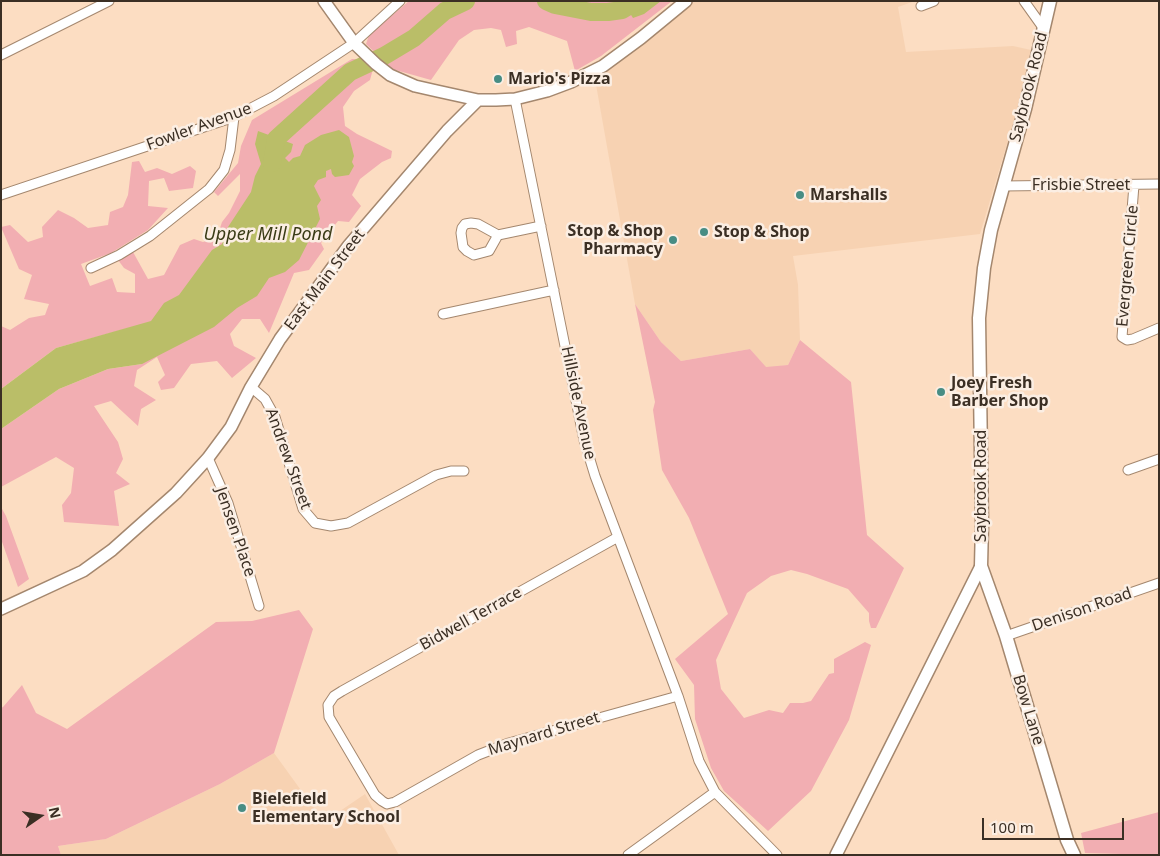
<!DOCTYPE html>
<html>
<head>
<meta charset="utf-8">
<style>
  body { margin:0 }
  #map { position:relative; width:1160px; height:856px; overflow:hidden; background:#fcddc2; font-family:"Noto Sans",sans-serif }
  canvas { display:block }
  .frame { position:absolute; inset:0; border:2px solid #3b2f24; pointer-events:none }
  .north { position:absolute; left:15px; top:791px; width:50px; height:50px; -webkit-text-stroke:4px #fbeee3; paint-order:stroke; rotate:77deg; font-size:14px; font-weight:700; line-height:20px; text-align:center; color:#3b2f24 }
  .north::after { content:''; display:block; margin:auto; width:18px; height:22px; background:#3b2f24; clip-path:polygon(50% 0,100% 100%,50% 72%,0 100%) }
  .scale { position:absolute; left:982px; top:818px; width:142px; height:22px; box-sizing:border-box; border:2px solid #3b2f24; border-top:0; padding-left:6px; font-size:15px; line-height:18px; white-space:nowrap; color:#3b2f24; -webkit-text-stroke:4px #fbeee3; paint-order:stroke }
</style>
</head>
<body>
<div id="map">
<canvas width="1160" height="856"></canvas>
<div class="frame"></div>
<div class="north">N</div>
<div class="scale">100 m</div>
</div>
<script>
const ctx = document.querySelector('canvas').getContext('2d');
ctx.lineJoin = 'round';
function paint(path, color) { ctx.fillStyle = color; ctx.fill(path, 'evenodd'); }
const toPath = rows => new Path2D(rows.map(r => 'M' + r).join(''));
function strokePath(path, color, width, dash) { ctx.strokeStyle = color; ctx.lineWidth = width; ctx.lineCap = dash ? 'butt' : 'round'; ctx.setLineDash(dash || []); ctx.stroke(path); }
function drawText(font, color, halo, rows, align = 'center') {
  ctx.font = font + ' "Noto Sans",sans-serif'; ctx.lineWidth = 5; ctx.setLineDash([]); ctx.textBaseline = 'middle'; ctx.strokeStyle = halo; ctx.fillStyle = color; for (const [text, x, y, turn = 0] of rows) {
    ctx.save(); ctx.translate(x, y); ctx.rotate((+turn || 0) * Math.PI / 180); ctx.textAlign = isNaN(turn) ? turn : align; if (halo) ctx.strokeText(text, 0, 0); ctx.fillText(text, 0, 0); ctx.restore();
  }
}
const built = toPath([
  [693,1,915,1,898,7,906,52,1013,46,1031,50,1024,87,980,234,793,256,798,285,800,340,788,365,766,368,750,349,681,361,661,342,635,304,595,79],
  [274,753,324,822,365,794,399,855,61,855,58,846,106,839,220,784]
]);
const green = toPath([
  [409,1,672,1,601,56,575,71,567,41,529,27,516,31,517,44,506,47,501,30,491,28,474,30,459,40,431,80,392,69,366,44,369,35],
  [352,59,358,59,373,69,370,80,354,91,343,107,345,126,357,134,392,151,391,158,382,162,360,179,352,195,361,206,349,222,338,221,321,243,324,249,309,270,294,273,269,333,260,319,242,319,230,334,234,346,256,358,232,378,217,361,191,364,174,388,161,390,158,382,165,375,157,357,137,370,134,386,156,400,141,409,138,426,111,401,94,406,118,442,123,459,116,473,130,484,114,491,119,526,64,522,62,505,71,493,74,468,56,457,1,487,1,429,59,389,108,369,142,364,136,326,56,348,1,389,1,326,10,330,29,318,45,315,49,304,24,299,32,275,19,269,1,227,10,225,28,242,43,237,42,227,58,210,74,218,88,228,108,225,110,212,123,207,128,195,132,162,139,161,145,172,157,168,172,174,190,166,196,171,193,188,169,191,164,178,149,181,148,206,168,208,148,230,111,253,81,264,90,286,112,278,117,292,135,293,135,274,124,268,118,260,133,252,148,279,164,275,180,245,194,239,203,242,217,237,222,222,229,213,240,191,240,174,218,196,214,192,238,163,241,146,252,120],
  [635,304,661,342,681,361,750,349,766,367,788,365,800,340,851,382,867,535,904,568,876,628,871,628,869,621,869,613,848,589,807,574,791,570,771,576,747,593,716,660,721,689,744,718,769,710,783,713,790,703,803,703,811,701,829,674,834,673,834,659,865,642,871,645,849,720,811,791,768,831,724,791,711,768,695,719,694,685,675,659,728,614,689,518,662,470,653,410,655,402],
  [1,507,6,516,29,579,18,587,1,539],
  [299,610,313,629,274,753,220,784,106,839,58,846,61,855,1,855,1,708,3,707,22,685,36,713,67,729,216,622,252,621],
  [1159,812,1159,855,1085,853,1081,833]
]);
const water = toPath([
  [629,1,661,1,644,14,633,18,628,10],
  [339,130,349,137,354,156,352,162,354,166,349,175,335,177,332,174,331,169,326,171,326,177,318,180,314,186,321,200,317,206,320,219,299,260,285,272,269,278,257,296,237,308,214,327,142,364,108,369,59,389,1,429,1,389,56,348,151,321,164,303,179,295,212,250,222,244,228,227,251,192,255,176,261,164,255,144,258,131,293,144,291,152,285,158,289,162,293,158,300,156,305,145,321,135]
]);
const river = toPath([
  [546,1,555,5,591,12,608,12,622,10,637,1],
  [272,163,276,139,350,72,384,56,414,38,445,11,466,1]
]);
const minor = toPath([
  [1024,1,1044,29],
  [921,6,934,1],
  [1,55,109,1],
  [515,99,584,440,595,476,678,696,699,761,715,792,777,855],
  [1134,185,1122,337,1127,340,1133,339,1159,328],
  [1003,186,1159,184],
  [1,195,234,117,274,96,354,43,400,1],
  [498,235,489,251,474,255,467,251,463,247,461,233,462,228,465,224,471,223,478,224,498,235,541,226],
  [91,268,119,255,150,236,209,189,224,170,230,150,234,117],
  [443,314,554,290],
  [251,387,265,399,275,417,303,509,315,523,331,526,348,523,436,475,451,471,464,471],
  [208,458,228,503,259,606],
  [1128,470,1159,459],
  [618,537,342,691,334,696,328,705,329,717,375,795,382,801,387,804,395,802,478,755,509,743,678,696],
  [1006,636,1159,583],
  [628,855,715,792]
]);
const secondary = toPath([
  [324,1,354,43,376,64,390,75,415,86,437,91,478,100,496,100,515,99,547,91,571,82,603,66,641,38,686,1],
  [1,609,83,571,112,550,176,493,208,458,231,427,251,387,280,339,349,245,447,131,478,100],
  [836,855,981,566]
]);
const primary = toPath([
  [1050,1,1025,109,991,230,984,268,979,318,982,525,981,566,1006,636,1067,840,1074,855]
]);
const markers = [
  [498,79,5,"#488d84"],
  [800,195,5,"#488d84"],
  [704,232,5,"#488d84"],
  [673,240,5,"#488d84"],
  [941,392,5,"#488d84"],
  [242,808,5,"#488d84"]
];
const poiNames = [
  ["Mario's Pizza",508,79],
  ["Marshalls",810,195],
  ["Stop & Shop",663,231,"right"],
  ["Pharmacy",663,249,"right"],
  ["Stop & Shop",714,232],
  ["Joey Fresh",951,383],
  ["Barber Shop",951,401],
  ["Bielefield",252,799],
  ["Elementary School",252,817]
];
const streetNames = [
  ["Saybrook Road",1029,87,-76],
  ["Fowler Avenue",199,127,-20],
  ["Frisbie Street",1081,185],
  ["Evergreen Circle",1128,266,-85],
  ["East Main Street",325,280,-53],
  ["Hillside Avenue",578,403,78],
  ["Andrew Street",288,459,70],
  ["Saybrook Road",981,486,-90],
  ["Jensen Place",235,532,71],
  ["Denison Road",1082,610,-19],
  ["Bidwell Terrace",471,619,-29],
  ["Bow Lane",1028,710,73],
  ["Maynard Street",544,734,-17]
];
const waterNames = [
  ["Upper Mill Pond",268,235]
];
paint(built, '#f7d2b2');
paint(green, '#f2aeb2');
paint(water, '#babe68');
strokePath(river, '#babe68', 18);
strokePath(minor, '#a4876e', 11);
strokePath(secondary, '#a4876e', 14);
strokePath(primary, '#a4876e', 15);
strokePath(minor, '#fff', 9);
strokePath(secondary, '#fff', 11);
strokePath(primary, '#fff', 12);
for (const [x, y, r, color] of markers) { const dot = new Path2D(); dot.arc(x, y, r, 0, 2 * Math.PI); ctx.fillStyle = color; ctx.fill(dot); strokePath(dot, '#fbeee3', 2); }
drawText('bold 16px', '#3b2f24', '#fbeee3', poiNames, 'left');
drawText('16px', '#3b2f24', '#fbeee3', streetNames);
drawText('italic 18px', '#3a3c16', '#fbeee3', waterNames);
</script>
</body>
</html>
